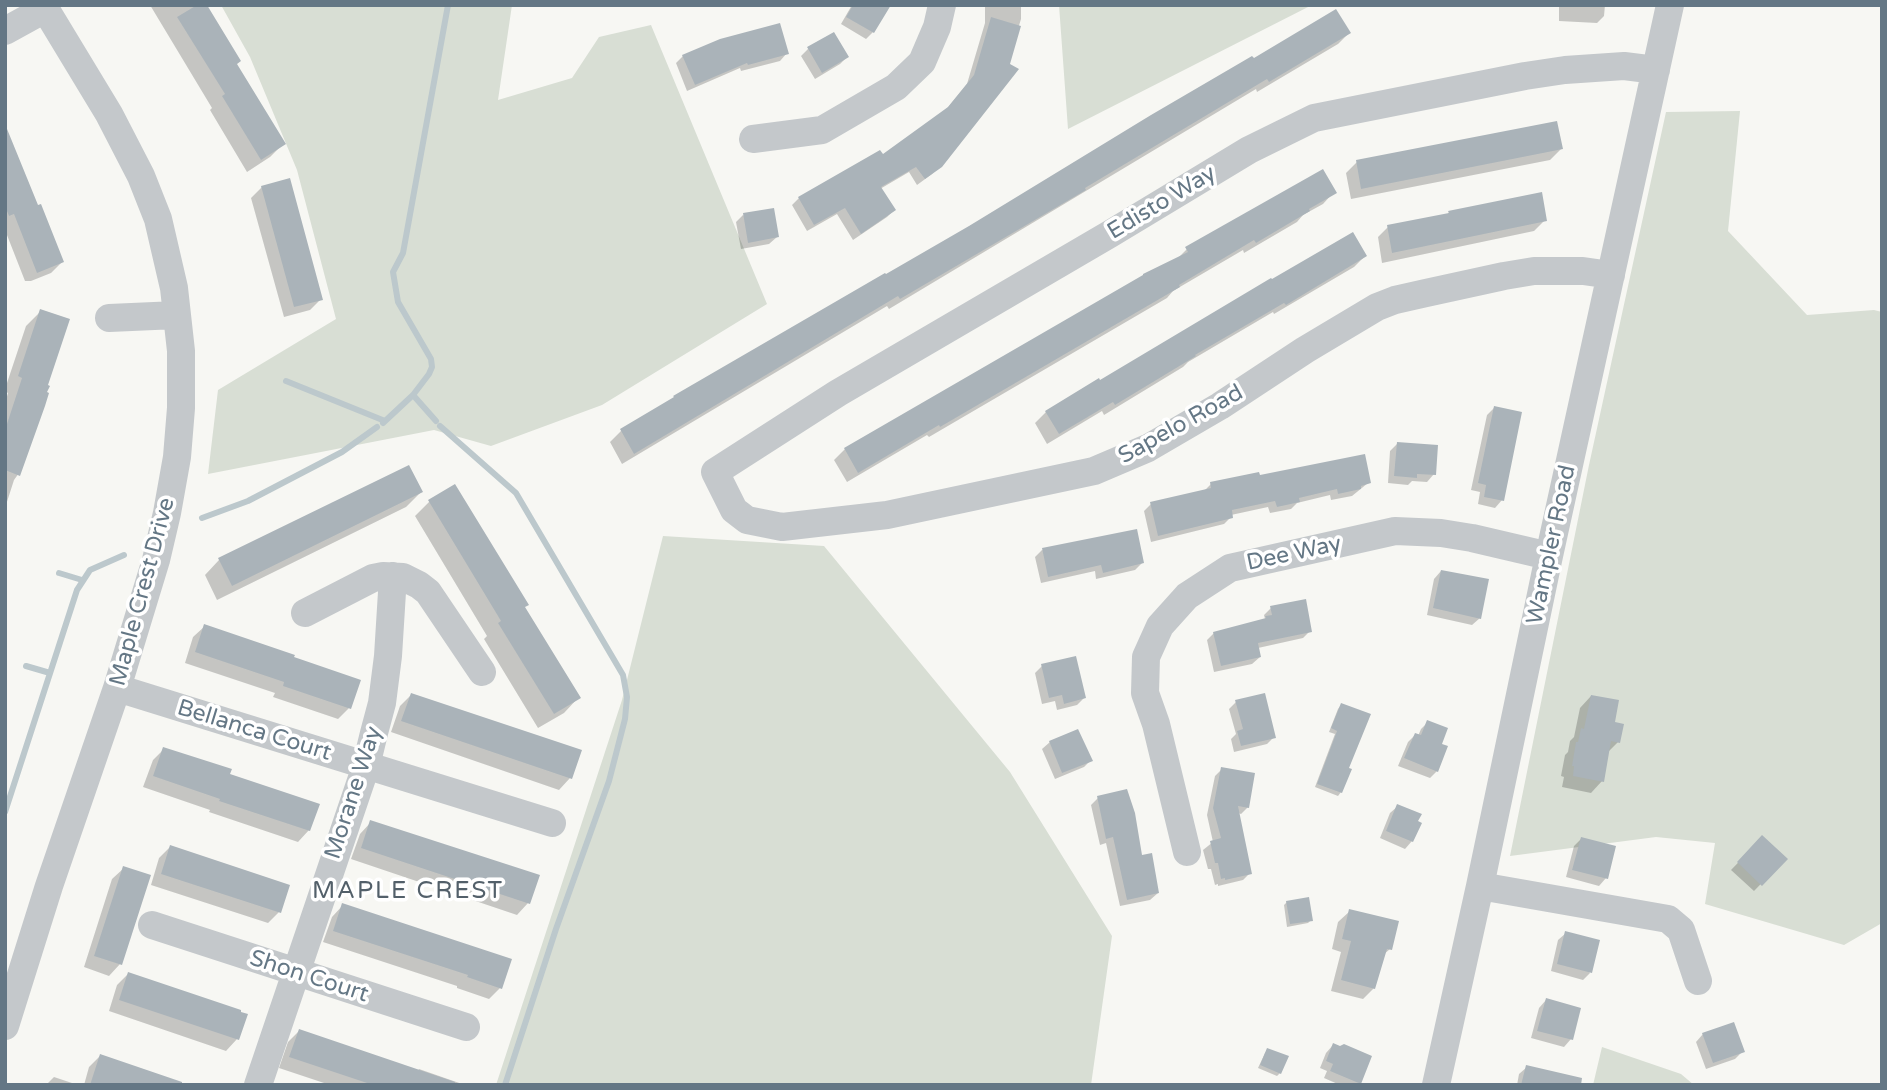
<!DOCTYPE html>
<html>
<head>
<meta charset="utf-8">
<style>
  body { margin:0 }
  #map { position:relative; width:1887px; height:1090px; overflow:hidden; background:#f7f7f3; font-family:"Varela Round",sans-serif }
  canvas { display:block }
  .frame { position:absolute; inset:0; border:7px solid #647785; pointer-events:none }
</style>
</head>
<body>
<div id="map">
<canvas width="1887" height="1090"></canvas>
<div class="frame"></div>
</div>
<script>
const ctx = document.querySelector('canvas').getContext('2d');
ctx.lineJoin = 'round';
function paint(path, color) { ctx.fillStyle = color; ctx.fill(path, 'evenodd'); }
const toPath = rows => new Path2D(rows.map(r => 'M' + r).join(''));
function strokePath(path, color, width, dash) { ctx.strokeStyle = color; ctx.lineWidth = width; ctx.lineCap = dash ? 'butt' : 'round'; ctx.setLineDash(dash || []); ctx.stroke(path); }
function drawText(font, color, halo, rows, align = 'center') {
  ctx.font = font + ' "Varela Round",sans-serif'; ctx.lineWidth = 7; ctx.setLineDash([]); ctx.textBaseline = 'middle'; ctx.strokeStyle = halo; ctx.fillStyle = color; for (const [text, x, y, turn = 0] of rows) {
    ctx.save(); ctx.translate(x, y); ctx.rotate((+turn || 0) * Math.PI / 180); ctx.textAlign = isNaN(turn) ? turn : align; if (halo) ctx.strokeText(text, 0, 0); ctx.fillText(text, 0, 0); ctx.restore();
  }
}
const green = toPath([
  [221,5,512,5,498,100,572,78,599,37,651,25,767,304,602,405,491,446,434,430,208,474,218,390,336,319,297,170,250,57],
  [1059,5,1312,5,1068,129],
  [1740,111,1728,231,1807,315,1874,310,1882,312,1882,923,1844,945,1705,904,1715,843,1656,837,1510,856,1589,465,1666,112],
  [663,536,824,546,1010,772,1112,936,1091,1085,496,1085,622,700],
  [1602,1047,1681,1074,1694,1085,1593,1085]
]);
const shadow = toPath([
  [150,5,206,5,235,65,283,144,270,157,247,172,210,110,212,108],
  [852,5,889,5,873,32,866,39,841,24],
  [985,5,1021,5,1021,19,1007,65,932,174,917,185,909,172,880,189,894,210,887,217,853,240,837,214,807,231,792,205,799,198,883,156,945,111,967,84,985,23],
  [1559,5,1605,5,1604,16,1597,23,1559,21],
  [1349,33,1338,44,1257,92,1256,89,889,309,887,306,622,464,610,442,621,431,1253,60],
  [808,49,847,57,840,64,815,79,801,56],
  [787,53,780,61,741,71,740,68,687,91,676,63,683,56],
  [5,144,62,262,51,273,31,281,25,281,5,230],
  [1561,149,1550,160,1351,199,1346,173,1357,162],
  [262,187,321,299,310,310,284,317,251,198],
  [1334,192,1323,204,1303,215,1297,222,1244,253,1243,250,1173,291,1167,298,929,437,927,435,847,482,834,460,845,449,1175,261,1187,249],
  [1449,212,1545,220,1534,231,1382,263,1378,237,1389,226,1447,215],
  [743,215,777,237,769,244,741,249,736,222],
  [1365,256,1354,267,1274,314,1273,312,1188,362,1183,367,1104,415,1102,411,1047,444,1035,423,1046,412,1100,382],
  [41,311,19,473,14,480,5,508,5,403,8,393,5,391,5,389,26,326],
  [1494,408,1502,500,1495,508,1478,504,1480,492,1471,490,1487,415],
  [1397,444,1434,474,1427,482,1412,481,1408,485,1388,483,1390,451],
  [1258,477,1368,483,1352,496,1331,500,1330,495,1297,503,1291,509,1270,513,1268,507,1231,515,1231,517,1224,524,1151,542,1144,511,1151,504,1204,491,1211,484],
  [421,492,406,507,217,600,205,575,219,560],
  [430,501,524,608,578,698,564,713,538,728,484,639,487,636,415,516],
  [1042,550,1142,563,1135,570,1096,579,1095,571,1041,583,1035,557],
  [1441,571,1480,618,1472,625,1427,615,1434,579],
  [1271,608,1310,631,1303,638,1258,648,1260,657,1252,664,1214,672,1207,640,1214,633,1265,619,1264,615],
  [205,626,292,659,349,708,338,719,273,697,275,693,185,663,193,637],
  [1042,666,1084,698,1077,705,1057,710,1055,701,1042,704,1035,673],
  [411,695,579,751,570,778,559,790,391,732,400,706],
  [1591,696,1613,724,1618,742,1607,753,1602,781,1591,793,1562,787,1564,777,1561,776,1565,755,1568,752,1570,741,1574,737,1580,708],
  [1236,702,1274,737,1267,744,1234,752,1231,739,1236,734,1229,709],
  [1341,705,1347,769,1341,792,1338,796,1315,787,1335,734,1329,732,1338,709],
  [1428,722,1440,745,1437,771,1430,778,1398,766,1408,742,1415,735,1418,736,1421,729],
  [1050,742,1091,760,1084,767,1055,779,1042,749],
  [164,749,228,775,309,830,298,842,209,812,210,810,143,787,153,760],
  [1222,769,1248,807,1241,814,1238,813,1250,873,1243,880,1218,886,1218,884,1215,885,1211,869,1208,869,1203,850,1213,842,1207,815,1215,776],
  [1098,798,1141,858,1158,893,1150,900,1120,906,1106,843,1100,845,1091,805],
  [1398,806,1412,841,1405,849,1380,838,1390,813],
  [371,822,537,876,528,903,517,915,351,859,360,834],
  [1762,838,1785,859,1754,891,1731,870],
  [1581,839,1606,878,1599,886,1566,877,1574,846],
  [170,847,279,912,268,923,151,885,159,858],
  [124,868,120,964,109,976,84,967,112,879],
  [1287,902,1311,920,1308,923,1287,927,1284,905],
  [343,905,500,988,489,999,457,988,457,986,323,942,332,917],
  [1350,911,1390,949,1383,955,1374,988,1363,999,1331,991,1341,952,1332,949,1338,922],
  [1566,933,1590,973,1583,980,1551,971,1558,940],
  [128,974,245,1015,237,1039,226,1051,109,1011,117,985],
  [1546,1000,1571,1039,1564,1047,1531,1038,1539,1008],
  [299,1031,418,1071,419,1069,465,1085,330,1085,279,1068,288,1042],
  [1703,1034,1743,1051,1735,1059,1706,1069,1696,1042],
  [1333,1045,1359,1083,1357,1085,1340,1085,1324,1078,1327,1071,1320,1068,1326,1053],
  [1268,1050,1280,1073,1277,1076,1258,1068,1265,1053],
  [100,1056,186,1085,84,1085,89,1067],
  [1527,1067,1557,1085,1517,1085,1519,1074],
  [54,1077,78,1085,46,1085]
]);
const stream = toPath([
  [286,381,385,421],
  [413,395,436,421],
  [383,423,413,395,429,374,432,367,431,359,398,302,393,272,403,253,448,5],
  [440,426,516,493,623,675,627,697,625,719,609,781,556,929,505,1085],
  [202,518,248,501,342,452,377,427],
  [59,573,82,580],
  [26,666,50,673],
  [5,812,77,590,90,570,124,555]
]);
const building = toPath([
  [197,5,207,5,241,61,237,64,286,144,261,160,222,96,225,94,177,17],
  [853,5,891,5,874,33,846,17],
  [1336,9,1351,33,1269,82,1267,79,1085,188,1086,190,900,299,898,296,634,454,620,429,674,397,673,396,885,273,886,274,969,226,1151,115,1252,56,1254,58],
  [991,17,1021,26,1010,64,1019,69,942,167,925,179,916,167,881,187,896,210,861,234,845,208,814,225,798,197,880,150,883,154,948,107,974,75],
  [780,23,789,54,748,65,747,63,695,85,682,55,720,39],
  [834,32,849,57,822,73,807,47],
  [1557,121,1563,149,1361,189,1356,160],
  [5,124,38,205,41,204,64,262,37,273,14,214,9,216,5,206],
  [1323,169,1337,193,1309,209,1310,211,1256,243,1254,240,1179,285,1180,287,940,427,939,425,858,473,844,448,1143,275,1143,274,1188,252,1185,247],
  [290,178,323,300,294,307,261,186],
  [1542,192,1547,221,1392,253,1387,225,1449,213,1448,211],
  [774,208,779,237,748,243,743,213],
  [1353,232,1367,256,1286,305,1284,303,1195,355,1196,356,1115,405,1113,402,1059,434,1045,411,1099,378,1100,380,1271,278,1272,279],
  [40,309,70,319,48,385,50,386,47,392,49,393,45,406,20,476,5,470,5,430,22,378,18,376],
  [1494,406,1522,412,1504,501,1484,497,1486,485,1478,483],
  [1397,442,1438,445,1436,475,1417,474,1417,478,1394,476],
  [1365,454,1371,483,1361,486,1361,489,1338,494,1337,489,1299,498,1300,502,1277,507,1275,501,1232,510,1233,518,1158,536,1150,502,1211,488,1210,482,1259,472,1260,475],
  [409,465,423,492,232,586,218,558],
  [455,484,529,605,525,607,581,698,554,714,498,623,501,621,428,500],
  [1137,529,1144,563,1103,573,1101,565,1048,577,1042,548],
  [1441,570,1489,579,1481,619,1433,608],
  [1306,599,1312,632,1258,643,1261,657,1221,666,1213,632,1266,618,1265,616,1272,615,1270,606],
  [204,624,295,655,294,657,361,680,351,709,283,686,284,682,195,652],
  [1076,656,1086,698,1064,704,1062,695,1049,698,1041,664],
  [411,693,582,750,572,779,401,721],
  [1265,693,1276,738,1241,746,1237,731,1243,729,1235,700],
  [1591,695,1619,700,1615,722,1624,724,1620,743,1611,741,1604,782,1573,776,1574,766,1572,766,1576,742,1578,742,1581,728,1584,729],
  [1341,703,1371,714,1349,768,1352,769,1342,793,1317,784,1337,731,1331,728],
  [1427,720,1448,728,1442,744,1448,746,1438,772,1404,758,1415,733,1421,735],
  [1078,729,1093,761,1062,773,1049,741],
  [163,747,232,769,230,774,320,804,310,831,219,801,220,799,153,776],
  [1221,767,1255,773,1249,808,1238,806,1252,874,1225,880,1225,878,1221,879,1218,863,1215,863,1210,841,1221,838,1213,808],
  [1127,789,1135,813,1142,855,1152,853,1159,893,1127,900,1113,837,1106,839,1097,796],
  [1397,804,1422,814,1418,821,1422,823,1413,842,1386,831],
  [370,820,540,875,530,904,361,848],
  [1762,835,1788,859,1762,886,1737,862],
  [1581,837,1616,846,1608,879,1572,870],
  [170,845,290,885,281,913,161,874],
  [123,866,151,875,122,965,94,956],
  [1309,897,1313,921,1290,924,1286,901],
  [342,903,512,959,502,989,467,977,468,975,333,931],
  [1349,909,1399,921,1392,950,1387,949,1375,989,1341,980,1351,941,1342,939],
  [1565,931,1600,940,1592,973,1557,964],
  [128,972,241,1010,241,1012,248,1014,239,1040,119,1000],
  [1546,998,1581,1008,1573,1040,1537,1031],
  [1734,1022,1745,1052,1713,1063,1702,1033],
  [299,1029,455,1082,455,1085,373,1085,289,1057],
  [1333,1043,1340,1046,1344,1044,1372,1056,1361,1084,1330,1071,1333,1064,1326,1061],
  [1267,1048,1289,1056,1281,1074,1260,1065],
  [100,1054,182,1082,182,1085,90,1085],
  [1526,1065,1582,1078,1581,1085,1521,1085]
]);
const minor = toPath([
  [5,31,45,9],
  [753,139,822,130,896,87,922,62,937,27,942,5],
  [1611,275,1583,271,1534,271,1504,276,1426,293,1395,300,1377,307,1305,350,1220,406,1148,448,1094,471,887,515,782,527,747,520,734,510,715,472,838,393,1110,234,1249,150,1314,118,1525,76,1565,70,1624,66,1656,70],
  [109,318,177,315],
  [305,613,373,578,383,576,403,577,419,585,428,592,482,672],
  [117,688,552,823],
  [1187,852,1156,724,1145,693,1146,657,1160,626,1187,596,1230,568,1395,531,1441,533,1472,538,1549,556],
  [1480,886,1668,919,1681,930,1698,981],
  [152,925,466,1027],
  [5,1026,49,886,117,688,156,560,167,513,177,457,181,408,181,351,174,288,158,219,141,176,109,114,43,5],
  [258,1085,366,766,374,733,382,703,388,656,393,576],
  [1436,1085,1480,886,1549,556,1670,5]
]);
const streetNames = [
  ["Edisto Way",1162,203,-31],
  ["Sapelo Road",1181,425,-29],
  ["Wampler Road",1552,545,-78],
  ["Dee Way",1294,554,-12],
  ["Maple Crest Drive",143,592,-75],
  ["Bellanca Court",254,731,17],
  ["Morane Way",354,793,-72],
  ["Shon Court",309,977,18]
];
const neighbourhoodNames = [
  ["MAPLE CREST",408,892]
];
paint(green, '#d8ded4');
paint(shadow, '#0003');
strokePath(stream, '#bcc8cc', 6);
paint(building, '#aab3b9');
strokePath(minor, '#c4c8cb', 28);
drawText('23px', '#647785', '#fff', streetNames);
ctx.letterSpacing = '2px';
drawText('24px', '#53606a', '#fff', neighbourhoodNames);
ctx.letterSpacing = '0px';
</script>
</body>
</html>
